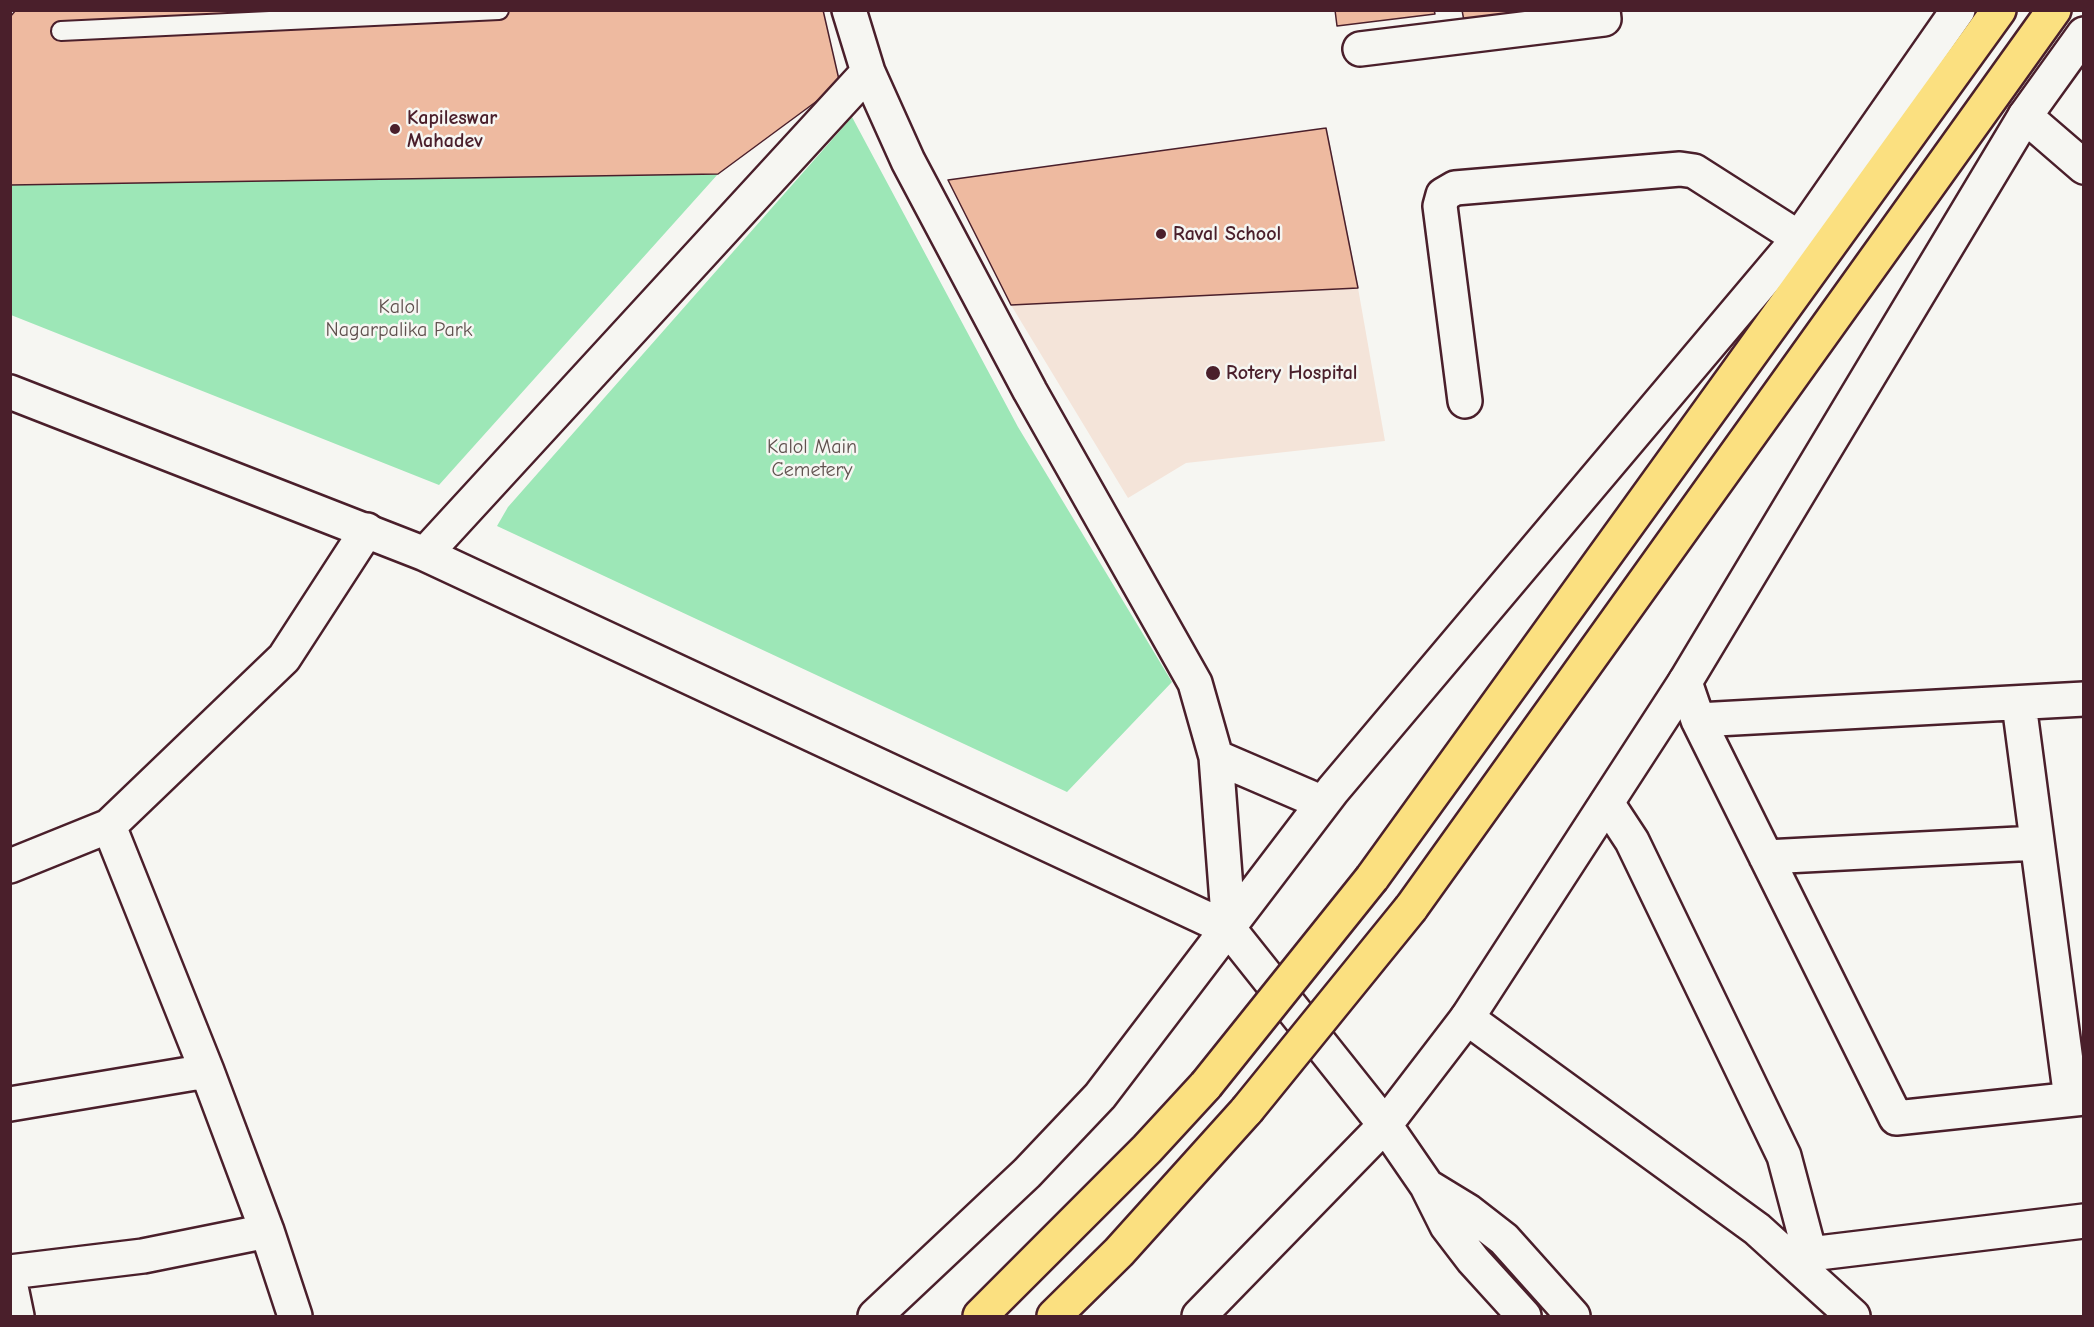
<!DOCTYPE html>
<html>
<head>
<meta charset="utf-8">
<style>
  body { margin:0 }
  #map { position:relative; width:2094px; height:1327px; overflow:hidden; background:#f6f6f2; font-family:"Comic Neue",sans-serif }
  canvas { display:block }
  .frame { position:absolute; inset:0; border:12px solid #4a1f2b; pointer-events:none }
</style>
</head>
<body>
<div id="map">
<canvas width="2094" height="1327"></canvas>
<div class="frame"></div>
</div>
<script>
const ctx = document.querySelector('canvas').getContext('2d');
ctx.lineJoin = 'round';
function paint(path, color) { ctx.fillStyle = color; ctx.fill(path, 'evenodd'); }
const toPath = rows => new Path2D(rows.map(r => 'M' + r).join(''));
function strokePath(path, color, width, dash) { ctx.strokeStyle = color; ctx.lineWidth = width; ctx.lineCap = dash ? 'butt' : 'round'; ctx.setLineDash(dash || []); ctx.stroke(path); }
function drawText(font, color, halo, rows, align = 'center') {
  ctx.font = font + ' "Comic Neue",sans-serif'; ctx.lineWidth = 5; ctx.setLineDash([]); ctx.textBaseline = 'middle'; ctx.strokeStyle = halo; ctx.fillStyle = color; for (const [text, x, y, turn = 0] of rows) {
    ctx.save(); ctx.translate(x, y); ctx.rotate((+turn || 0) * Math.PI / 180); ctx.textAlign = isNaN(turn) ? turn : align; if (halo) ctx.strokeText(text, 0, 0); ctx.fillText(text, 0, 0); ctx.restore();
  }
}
const built = toPath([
  [1358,288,1385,441,1186,463,1128,498,1011,305]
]);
const green = toPath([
  [852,117,1018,427,1172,682,1067,792,497,526,508,507],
  [718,174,439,485,11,315,10,185]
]);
const building = toPath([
  [16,10,823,10,840,84,718,174,10,185,10,17,16,10],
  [1335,10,1434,10,1435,14,1337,26,1335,10],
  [1462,10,1541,10,1464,21,1462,10],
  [1326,128,1358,288,1011,305,948,180,1326,128]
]);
const lane = toPath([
  [61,31,499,10]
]);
const street = toPath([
  [1360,49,1604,19,1603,10],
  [2025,116,2084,167],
  [1465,401,1440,206,1443,195,1455,188,1680,169,1694,171,1799,238],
  [1685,682,1698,720,1896,1118,2084,1098],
  [2019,704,2071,1099],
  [1698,720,2084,699],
  [1607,803,1632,841,1784,1156,1810,1254,2084,1221],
  [109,826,207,1071,267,1231,295,1316],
  [1766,857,2037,843],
  [10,866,109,826,284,658,367,530],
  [1467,1018,1757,1229,1853,1316],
  [10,1104,207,1071],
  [10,1272,143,1256,267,1231],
  [10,1282,17,1316]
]);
const secondary = toPath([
  [849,10,868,72,908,161,1030,391,1195,683,1216,757,1229,929],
  [10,392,425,554,1229,929,1385,1125,1427,1186,1447,1226,1473,1260,1524,1316],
  [425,554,868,72],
  [1216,757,1323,803],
  [1427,1186,1468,1211,1504,1239,1573,1316],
  [875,1316,1027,1173,1100,1096,1333,790,1799,238,1958,10],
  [1199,1316,1385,1125,1467,1018,1685,682,2025,116,2084,34]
]);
const primary = toPath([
  [1372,878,1999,10],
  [1411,908,2054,10],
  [980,1316,1147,1149,1206,1085],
  [1054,1316,1119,1252,1247,1110]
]);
const primaryBridge = toPath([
  [1206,1085,1372,878],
  [1247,1110,1411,908]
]);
const markers = [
  [395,129,6,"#4a1f2b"],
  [1161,234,6,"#4a1f2b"],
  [1213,373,8,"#4a1f2b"]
];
const poiNames = [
  ["Kapileswar",407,118],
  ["Mahadev",407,141],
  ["Raval School",1173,234],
  ["Rotery Hospital",1226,373]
];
const parkNames = [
  ["Kalol",399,307],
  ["Nagarpalika Park",399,330],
  ["Kalol Main",812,447],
  ["Cemetery",812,470]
];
paint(built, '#f4e4d9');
paint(green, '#9de7b7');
paint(building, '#eebaa0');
strokePath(building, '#4a1f2b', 1.5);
strokePath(lane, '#4a1f2b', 22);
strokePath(street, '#4a1f2b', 38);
strokePath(secondary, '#4a1f2b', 38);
strokePath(primary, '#4a1f2b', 38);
strokePath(lane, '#f6f6f2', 18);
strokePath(street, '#f6f6f2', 33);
strokePath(secondary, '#f6f6f2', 33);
strokePath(primary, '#fbe080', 33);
strokePath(primaryBridge, '#4a1f2b', 38, []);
strokePath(primaryBridge, '#fbe080', 33);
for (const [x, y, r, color] of markers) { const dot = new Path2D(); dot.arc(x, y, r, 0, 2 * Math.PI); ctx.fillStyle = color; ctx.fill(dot); strokePath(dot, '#f6f6f2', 2); }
drawText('bold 20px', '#4a1f2b', '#f6f6f2', poiNames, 'left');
drawText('20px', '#5f514e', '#f6f6f2', parkNames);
</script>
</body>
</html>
